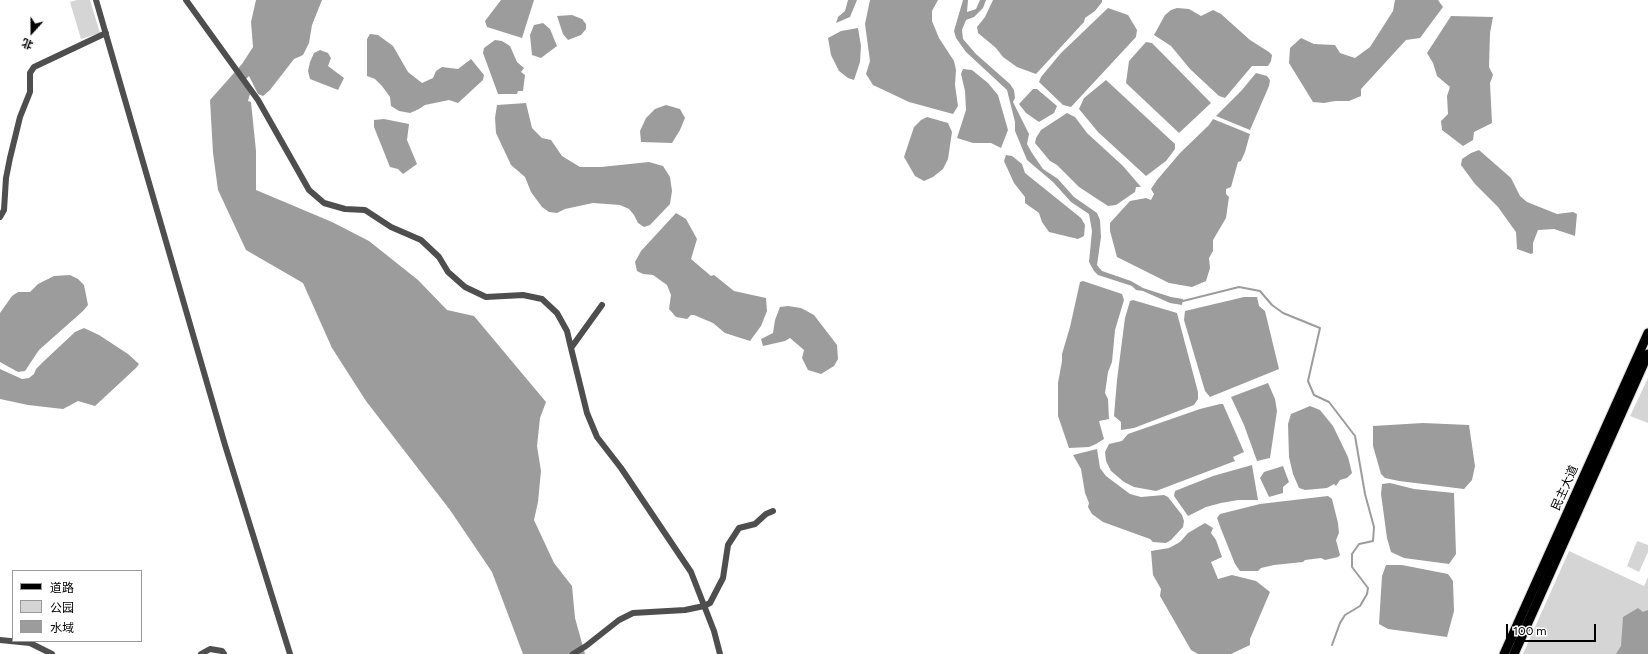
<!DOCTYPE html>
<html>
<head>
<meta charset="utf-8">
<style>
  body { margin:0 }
  #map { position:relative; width:1648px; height:654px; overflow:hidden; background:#fff; font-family:Figtree,"Noto Sans SC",sans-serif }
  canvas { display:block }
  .legend { position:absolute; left:12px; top:570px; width:130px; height:72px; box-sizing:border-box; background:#fff; border:1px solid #999; margin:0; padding:5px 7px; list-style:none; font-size:12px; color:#000 }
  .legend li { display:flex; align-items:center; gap:8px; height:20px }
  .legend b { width:20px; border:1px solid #999 }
  .north { position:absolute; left:12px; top:12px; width:40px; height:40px; -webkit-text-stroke:3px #fff; paint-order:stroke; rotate:201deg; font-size:11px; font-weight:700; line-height:16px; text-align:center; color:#000 }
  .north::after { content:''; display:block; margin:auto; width:14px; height:18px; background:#000; clip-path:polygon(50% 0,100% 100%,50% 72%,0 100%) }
  .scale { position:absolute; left:1506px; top:624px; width:90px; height:18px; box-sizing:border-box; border:2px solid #000; border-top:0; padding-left:5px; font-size:12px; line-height:14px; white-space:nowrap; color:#000; -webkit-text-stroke:3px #fff; paint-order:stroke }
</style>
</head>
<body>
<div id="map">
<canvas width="1648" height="654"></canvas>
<ul class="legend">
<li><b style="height:5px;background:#000"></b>道路</li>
<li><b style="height:11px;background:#d5d5d5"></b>公园</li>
<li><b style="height:11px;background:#9c9c9c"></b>水域</li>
</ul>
<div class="north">北</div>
<div class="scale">100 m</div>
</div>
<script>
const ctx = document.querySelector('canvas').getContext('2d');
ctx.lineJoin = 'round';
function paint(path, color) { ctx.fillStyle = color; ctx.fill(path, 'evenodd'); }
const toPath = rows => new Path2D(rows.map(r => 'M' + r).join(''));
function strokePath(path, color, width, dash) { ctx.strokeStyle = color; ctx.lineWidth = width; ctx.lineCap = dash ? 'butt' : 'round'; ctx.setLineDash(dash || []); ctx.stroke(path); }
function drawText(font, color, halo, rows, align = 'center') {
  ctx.font = font + ' Figtree,"Noto Sans SC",sans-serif'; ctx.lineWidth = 4; ctx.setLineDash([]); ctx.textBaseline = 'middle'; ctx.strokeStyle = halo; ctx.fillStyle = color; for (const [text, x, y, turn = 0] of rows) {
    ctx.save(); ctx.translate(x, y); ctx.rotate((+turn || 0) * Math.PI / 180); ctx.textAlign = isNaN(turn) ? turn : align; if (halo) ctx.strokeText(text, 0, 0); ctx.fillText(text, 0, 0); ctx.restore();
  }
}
const green = toPath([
  [77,0,90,0,100,33,81,39,70,2],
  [1648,378,1648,423,1630,416],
  [1637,541,1648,545,1648,552,1639,572,1627,566],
  [1569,551,1644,586,1648,577,1648,654,1523,654]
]);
const water = toPath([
  [256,0,322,0,312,25,309,43,303,55,294,59,270,90,263,96,258,94,249,76,243,82,250,94,248,101,251,102,256,151,256,190,332,222,369,241,418,280,447,310,474,316,546,402,540,418,537,446,541,471,538,502,534,520,554,563,572,586,575,618,585,654,523,654,492,572,450,510,366,401,332,348,303,283,246,250,218,190,213,153,210,100,242,64,253,47,251,22],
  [501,0,534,0,522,38,487,27,485,21],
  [848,0,857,0,850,17,836,23,838,17,845,11],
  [870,0,938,0,932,11,932,21,939,38,954,61,956,70,955,85,958,106,953,114,909,102,873,85,866,74,870,61,865,24],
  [963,0,968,0,967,12,976,9,980,0,986,0,983,8,974,17,966,20,962,30,963,39,976,54,1010,84,1014,90,1015,98,1013,102,1029,134,1027,144,1032,153,1043,169,1058,179,1074,197,1097,213,1100,220,1101,237,1097,265,1102,271,1131,281,1143,288,1171,297,1183,299,1182,305,1170,303,1143,291,1136,290,1132,286,1098,275,1094,271,1089,262,1092,231,1089,214,1071,202,1053,182,1027,160,1015,131,1015,122,1007,90,966,52,956,38,954,31],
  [993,0,1102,0,1102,2,1095,11,1085,18,1084,22,1036,74,1017,67,1003,57,996,48,978,33,977,27,985,17],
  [1395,0,1438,0,1443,7,1420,38,1406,40,1361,89,1361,96,1349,101,1335,101,1324,103,1313,102,1289,63,1290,48,1301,38,1314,44,1335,45,1340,53,1355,58,1370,47,1393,11],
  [1108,8,1128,15,1137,30,1136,37,1071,107,1063,105,1039,82,1041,77,1061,53],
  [1177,8,1189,9,1201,16,1213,10,1221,14,1250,40,1269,52,1272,55,1271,61,1268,66,1252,66,1225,98,1219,96,1190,69,1171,46,1154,35,1165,15,1171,10],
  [572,15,582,19,586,24,586,29,581,35,568,40,563,34,557,16],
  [1451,16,1493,17,1490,33,1489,67,1493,75,1490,83,1492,123,1474,132,1473,140,1463,146,1442,130,1441,121,1448,114,1447,96,1450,87,1437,76,1433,63,1427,53],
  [543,23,550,29,557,46,541,58,532,55,530,35,534,25],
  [858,28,861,46,860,62,854,80,848,78,839,71,831,55,828,38,841,31],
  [370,34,378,35,393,46,408,72,422,83,433,78,436,71,442,67,458,69,471,59,484,75,483,80,458,103,449,100,425,105,419,109,410,113,399,111,391,106,390,97,382,86,375,79,367,76,367,39],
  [495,40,502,41,510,46,517,62,524,68,521,72,525,75,523,91,518,91,517,94,498,94,483,53,484,48],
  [1146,42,1152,43,1211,103,1179,133,1126,83,1129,61],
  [320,50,328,53,331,58,328,66,344,78,338,90,310,79,308,71,310,62,314,53],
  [963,69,972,70,988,83,998,95,1008,130,1001,148,991,143,973,143,957,138,966,110,965,91,961,74],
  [1256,73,1267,76,1270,80,1269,86,1250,130,1216,116,1242,90],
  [1106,80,1175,144,1175,149,1166,161,1146,176,1098,132,1079,109,1084,98],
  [1033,89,1037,89,1057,106,1054,113,1039,122,1026,113,1019,104],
  [526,103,532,128,542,138,551,140,562,156,580,167,601,167,649,162,663,166,670,177,672,191,670,204,650,225,644,227,638,223,634,215,629,209,620,205,593,203,565,209,557,213,549,212,542,207,531,192,525,177,511,165,496,133,495,118,497,105],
  [666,105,680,109,685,118,680,130,672,143,641,142,640,131,646,118,655,109],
  [1067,113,1075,117,1087,133,1123,166,1141,187,1136,187,1135,192,1116,205,1108,206,1079,187,1057,165,1050,161,1035,143,1036,138,1041,130],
  [927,117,948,123,952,132,948,159,943,169,933,177,924,181,915,176,904,157,914,127,921,120],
  [384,119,409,124,407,140,417,164,403,174,398,169,390,167,374,127,374,120],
  [1213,119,1250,134,1245,152,1241,161,1238,162,1231,187,1226,189,1226,194,1229,197,1226,218,1213,240,1213,251,1209,258,1210,268,1206,281,1192,287,1169,283,1117,257,1110,231,1110,223,1130,201,1146,198,1151,200,1154,194,1151,189,1157,180,1180,153,1209,125],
  [1479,150,1511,178,1520,196,1527,202,1557,214,1573,212,1577,214,1575,236,1554,229,1538,230,1533,243,1533,253,1531,254,1517,249,1516,232,1513,228,1498,207,1475,184,1461,165,1462,159,1471,153],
  [1006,155,1012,156,1022,164,1025,173,1081,218,1085,225,1084,236,1078,239,1049,232,1042,222,1039,213,1025,203,1025,197,1014,183,1004,161],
  [676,213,686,219,697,239,691,259,711,276,714,275,734,291,766,298,767,311,761,326,750,341,725,333,713,323,694,315,691,315,687,319,676,317,669,309,671,295,667,285,653,275,643,274,637,271,635,262,641,251],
  [70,275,78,279,84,285,88,305,83,311,39,350,25,371,18,372,0,362,0,313,12,296,18,292,30,292,38,284,54,276],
  [1083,281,1122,294,1124,300,1115,330,1112,362,1108,372,1105,393,1108,399,1109,419,1099,421,1104,439,1096,444,1089,447,1069,448,1058,416,1058,383,1062,361,1062,354,1070,327,1080,282],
  [1244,297,1257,297,1259,306,1265,311,1279,369,1210,397,1205,391,1184,320,1185,311],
  [1133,300,1177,313,1198,392,1198,399,1194,405,1134,428,1121,430,1121,422,1114,416,1117,380,1125,318,1130,301],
  [788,306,801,308,814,315,837,345,838,359,834,366,821,374,808,370,802,358,804,350,790,338,785,341,763,346,761,339,773,333,775,320,780,307],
  [84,328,99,335,128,354,139,364,136,368,95,406,78,401,63,409,28,405,0,399,0,369,22,379,29,378,34,374,36,369,44,361,75,332],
  [1268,383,1275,399,1277,411,1270,458,1257,461,1244,425,1231,397],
  [1220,404,1223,404,1244,452,1233,457,1235,461,1156,491,1134,487,1124,482,1111,471,1106,461,1105,452,1109,444,1122,441,1128,434,1200,409],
  [1310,406,1320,410,1333,426,1348,457,1352,473,1347,478,1340,480,1336,486,1334,484,1327,488,1305,490,1299,488,1293,474,1289,457,1288,424,1291,414],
  [1423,423,1469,425,1475,466,1472,480,1464,489,1399,481,1385,478,1381,474,1373,446,1373,426],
  [1097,449,1100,468,1106,476,1130,494,1141,497,1164,495,1168,497,1182,515,1184,521,1183,527,1171,540,1166,543,1153,542,1150,539,1103,522,1092,514,1088,507,1089,503,1085,493,1081,469,1073,455],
  [1252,465,1258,500,1238,500,1221,503,1206,507,1188,516,1174,496,1175,491,1190,485,1213,476],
  [1283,466,1289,482,1283,487,1283,493,1269,497,1260,478,1264,472],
  [1390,483,1414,489,1454,493,1456,554,1449,564,1404,558,1391,552,1387,538,1381,494,1382,484],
  [1328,496,1332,499,1338,523,1339,533,1336,540,1340,555,1338,557,1325,560,1321,558,1305,560,1303,562,1274,565,1261,568,1258,571,1240,571,1235,564,1221,529,1217,518,1220,514,1260,504],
  [1205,523,1213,528,1211,533,1216,540,1222,557,1211,562,1218,579,1232,575,1256,581,1270,592,1250,639,1250,645,1231,654,1198,654,1191,650,1160,596,1161,589,1153,575,1151,551,1169,548,1180,542,1188,533],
  [1386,565,1402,565,1448,574,1453,581,1454,611,1447,637,1388,629,1379,624,1382,576],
  [1638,608,1643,612,1648,610,1648,654,1616,654,1621,646,1623,617]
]);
const stream = toPath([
  [1183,301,1239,287,1260,291,1272,305,1283,313,1320,328,1308,381,1314,395,1329,402,1355,436,1365,494,1374,527,1373,541,1359,544,1352,554,1352,567,1368,588,1367,594,1360,606,1345,615,1340,623,1332,645]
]);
const minor = toPath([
  [96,0,225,445,290,654],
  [186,0,258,100,309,190,324,203,345,209,365,210,391,227,421,240,439,257,448,272,465,287,486,297,523,295,542,299,557,313,567,331,571,348,602,305],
  [0,217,4,210,6,178,10,158,20,117,30,92,30,73,34,67,106,33],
  [571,348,587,413,597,437,621,468,691,572,714,631,720,654],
  [0,640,30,643,52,654],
  [201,654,210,649,222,651,224,654],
  [573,654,586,646,619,620,633,613,685,610,704,606,710,603,723,578,728,545,739,528,755,524,766,514,773,511]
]);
const primary = toPath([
  [1504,654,1648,333],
  [1514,654,1648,354]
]);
const streetNames = [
  ["民主大道",1565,488,-66]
];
paint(green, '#d5d5d5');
paint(water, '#9c9c9c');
strokePath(stream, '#9c9c9c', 2);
strokePath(primary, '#dbdbdb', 11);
strokePath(minor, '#4e4e4e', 6);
strokePath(primary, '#000', 9);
drawText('12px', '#000', '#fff', streetNames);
</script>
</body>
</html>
